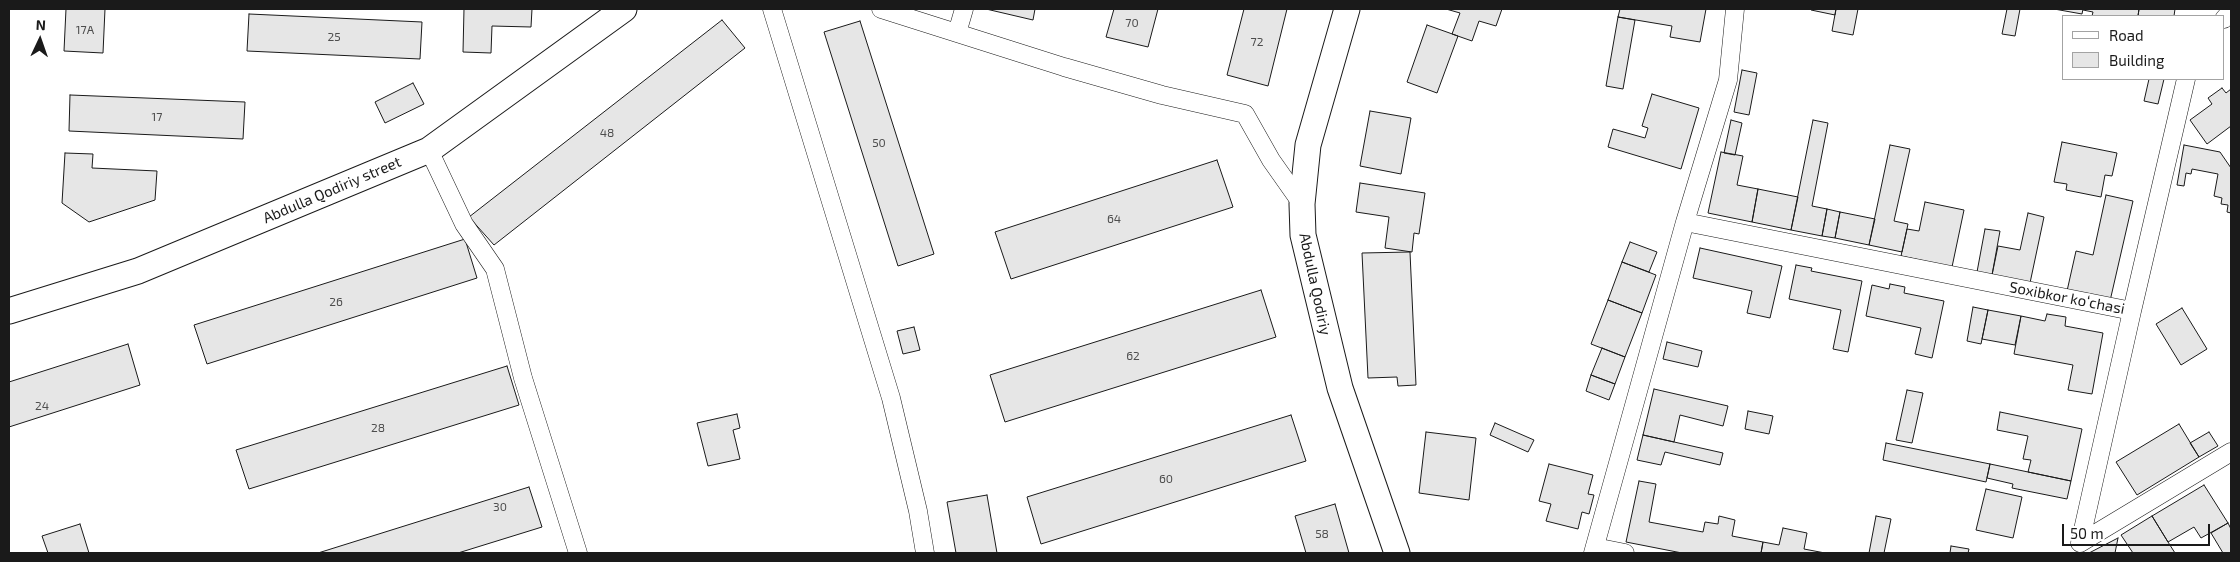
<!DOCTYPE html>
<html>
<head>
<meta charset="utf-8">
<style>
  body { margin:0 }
  #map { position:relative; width:2240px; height:562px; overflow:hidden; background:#fff; font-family:"Exo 2",sans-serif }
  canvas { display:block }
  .frame { position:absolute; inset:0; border:10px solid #1a1a1a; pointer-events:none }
  .legend { position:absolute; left:2062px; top:15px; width:162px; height:65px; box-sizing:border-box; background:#fff; border:1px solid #a3a3a3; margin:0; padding:6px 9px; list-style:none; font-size:15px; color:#1a1a1a }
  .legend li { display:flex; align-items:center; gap:10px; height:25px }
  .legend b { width:25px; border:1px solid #a3a3a3 }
  .north { position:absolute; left:15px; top:15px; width:50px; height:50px; -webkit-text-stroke:4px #fff; paint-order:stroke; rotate:3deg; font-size:14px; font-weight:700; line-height:20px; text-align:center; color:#1a1a1a }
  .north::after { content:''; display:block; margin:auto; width:18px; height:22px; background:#1a1a1a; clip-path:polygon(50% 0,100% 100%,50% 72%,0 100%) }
  .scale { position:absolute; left:2062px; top:524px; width:148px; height:22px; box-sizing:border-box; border:2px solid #1a1a1a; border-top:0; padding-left:6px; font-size:15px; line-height:18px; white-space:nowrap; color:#1a1a1a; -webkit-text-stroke:4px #fff; paint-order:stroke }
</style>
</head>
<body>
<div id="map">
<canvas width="2240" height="562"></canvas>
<div class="frame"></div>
<ul class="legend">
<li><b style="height:6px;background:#fff"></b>Road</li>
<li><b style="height:14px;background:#e6e6e6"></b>Building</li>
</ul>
<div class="north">N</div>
<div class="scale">50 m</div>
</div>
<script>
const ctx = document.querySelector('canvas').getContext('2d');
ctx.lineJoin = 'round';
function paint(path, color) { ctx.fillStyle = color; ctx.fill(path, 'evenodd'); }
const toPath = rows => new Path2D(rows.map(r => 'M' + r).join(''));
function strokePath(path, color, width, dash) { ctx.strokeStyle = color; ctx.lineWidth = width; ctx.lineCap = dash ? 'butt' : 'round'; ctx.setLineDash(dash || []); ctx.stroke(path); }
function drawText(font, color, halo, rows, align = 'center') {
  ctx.font = font + ' "Exo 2",sans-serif'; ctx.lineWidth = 4; ctx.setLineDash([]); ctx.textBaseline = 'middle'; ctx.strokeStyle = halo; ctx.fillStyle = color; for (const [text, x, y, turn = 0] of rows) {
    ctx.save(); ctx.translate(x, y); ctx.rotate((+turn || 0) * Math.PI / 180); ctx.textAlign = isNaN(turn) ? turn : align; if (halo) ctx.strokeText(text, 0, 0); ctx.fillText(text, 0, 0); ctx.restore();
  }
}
const building = toPath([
  [66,9,105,9,103,53,64,51,66,9],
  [464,9,532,9,531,27,492,26,491,53,463,52,464,9],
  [986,9,1035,9,1033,20,986,9],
  [1114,9,1158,9,1148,47,1106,37,1114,9],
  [1244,9,1287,9,1268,86,1227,75,1244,9],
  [1446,9,1502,9,1496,26,1479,21,1472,41,1452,34,1460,13,1446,9],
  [1620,9,1706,9,1700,42,1670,37,1672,26,1618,17,1620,9],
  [1811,9,1836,9,1835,15,1811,10,1811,9],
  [1836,9,1858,9,1853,35,1832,31,1836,9],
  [2007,9,2020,9,2015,36,2002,34,2007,9],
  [2054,9,2083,9,2082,14,2054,9],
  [2083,9,2139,9,2138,16,2092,16,2093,12,2083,10,2083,9],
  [2139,9,2175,9,2174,16,2138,16,2139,9],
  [249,14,422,22,420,59,247,51,249,14],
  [1618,17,1635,20,1623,89,1606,86,1618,17],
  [722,20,745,48,494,245,469,217,722,20],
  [860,21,934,254,898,266,824,32,860,21],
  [1427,25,1458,36,1437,93,1407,82,1427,25],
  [1742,70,1757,73,1749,115,1734,112,1742,70],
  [2149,79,2164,79,2158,104,2144,101,2149,79],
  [413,83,424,104,385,123,375,102,413,83],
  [2222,88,2226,93,2231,89,2231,126,2207,144,2190,120,2212,104,2208,98,2222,88],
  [1652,94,1699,108,1681,169,1608,147,1613,129,1645,138,1648,128,1642,126,1652,94],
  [70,95,245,102,243,139,69,131,70,95],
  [1370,111,1411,118,1401,174,1360,166,1370,111],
  [1731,120,1742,123,1735,155,1724,153,1731,120],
  [1813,120,1828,123,1812,206,1827,209,1822,236,1791,230,1813,120],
  [2062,142,2117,153,2112,176,2105,175,2101,197,2066,190,2067,184,2054,182,2062,142],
  [1890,145,1910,149,1894,221,1908,224,1902,252,1869,245,1890,145],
  [2184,145,2220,152,2231,168,2231,213,2227,212,2228,205,2221,204,2222,198,2214,196,2218,174,2192,169,2191,174,2186,173,2184,186,2177,185,2184,145],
  [1721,152,1743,156,1737,185,1758,189,1752,222,1708,213,1721,152],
  [65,153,93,154,92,168,157,171,155,200,89,222,62,203,65,153],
  [1217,160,1233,207,1011,279,995,232,1217,160],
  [1360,183,1425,193,1419,234,1414,233,1412,252,1385,248,1389,217,1356,212,1360,183],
  [1758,189,1798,197,1791,230,1752,222,1758,189],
  [2106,195,2133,201,2110,301,2067,291,2076,251,2093,255,2106,195],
  [1925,202,1964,210,1952,267,1901,256,1907,229,1919,231,1925,202],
  [1827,209,1840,212,1835,238,1822,236,1827,209],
  [1840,212,1875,219,1869,245,1835,238,1840,212],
  [2028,213,2044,217,2030,283,1992,275,1998,246,2020,250,2028,213],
  [1985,229,2000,231,1992,275,1977,272,1985,229],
  [465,239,477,278,207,364,194,325,465,239],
  [1630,242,1657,252,1649,272,1622,262,1630,242],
  [1700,248,1782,266,1770,318,1747,313,1752,291,1693,278,1700,248],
  [1410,252,1416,385,1398,386,1397,377,1368,378,1362,253,1410,252],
  [1622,262,1656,275,1642,313,1608,300,1622,262],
  [1796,265,1812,268,1811,271,1862,281,1848,352,1833,349,1841,310,1789,299,1796,265],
  [1890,284,1905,287,1904,293,1944,301,1932,358,1915,354,1921,328,1866,316,1872,285,1889,289,1890,284],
  [1261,290,1276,337,1005,422,990,375,1261,290],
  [1608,300,1642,313,1625,357,1591,344,1608,300],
  [1973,307,1988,310,1981,344,1967,341,1973,307],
  [2182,308,2207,349,2181,365,2156,324,2182,308],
  [1988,310,2021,316,2015,345,1982,339,1988,310],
  [2047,314,2066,317,2065,326,2103,333,2092,394,2068,390,2073,365,2014,354,2021,316,2045,321,2047,314],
  [914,327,920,350,903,354,897,331,914,327],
  [1667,342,1702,351,1698,367,1663,359,1667,342],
  [128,344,140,385,9,427,9,382,128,344],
  [1602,348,1625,357,1615,384,1591,375,1602,348],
  [507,366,519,405,249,489,236,450,507,366],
  [1591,375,1615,384,1609,400,1586,391,1591,375],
  [1654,389,1728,406,1723,426,1680,415,1674,442,1643,435,1654,389],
  [1907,390,1923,393,1912,443,1896,440,1907,390],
  [1748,411,1773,416,1769,434,1745,429,1748,411],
  [2000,412,2082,429,2071,481,2028,472,2031,460,2023,459,2028,436,1997,430,2000,412],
  [737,414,740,428,733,430,740,459,708,466,697,423,737,414],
  [1291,415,1306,461,1041,544,1027,497,1291,415],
  [1495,423,1534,440,1528,452,1490,435,1495,423],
  [2179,424,2199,457,2137,495,2116,462,2179,424],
  [1426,432,1476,438,1469,500,1419,493,1426,432],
  [2209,432,2218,446,2199,457,2190,443,2209,432],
  [1643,435,1723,453,1720,465,1665,452,1661,465,1637,460,1643,435],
  [1886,443,1990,464,1986,482,1883,460,1886,443],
  [1549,464,1593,475,1588,494,1594,495,1589,514,1582,512,1578,529,1546,521,1551,504,1539,501,1549,464],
  [1990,464,2071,481,2067,499,2012,488,2013,484,1987,478,1990,464],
  [1639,481,1656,484,1649,522,1703,532,1705,522,1718,524,1719,516,1735,520,1732,536,1763,542,1761,553,1682,553,1626,542,1639,481],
  [2204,485,2228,523,2201,538,2194,527,2168,542,2152,516,2204,485],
  [529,487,542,527,458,553,318,553,529,487],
  [1986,489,2022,497,2013,538,1976,530,1986,489],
  [987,495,997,553,956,553,947,502,987,495],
  [1335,504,1349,553,1306,553,1295,516,1335,504],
  [1876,516,1891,519,1884,553,1869,553,1876,516],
  [2152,516,2168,542,2175,553,2133,553,2121,535,2152,516],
  [2228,523,2231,529,2231,553,2223,553,2211,533,2228,523],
  [80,524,89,553,48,553,42,536,80,524],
  [1783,528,1807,533,1804,549,1825,553,1761,553,1763,542,1779,545,1783,528],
  [2118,538,2115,553,2089,553,2118,538],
  [1951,546,1969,549,1968,553,1950,553,1951,546]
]);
const street = toPath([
  [772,9,891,398,918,511,925,553],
  [881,9,1064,67,1162,95,1245,114,1271,160,1302,204],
  [2224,19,2231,11],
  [957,33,964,9],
  [429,150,464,224,495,269,523,378,578,553],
  [1685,222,2132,311,2080,543,2231,452],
  [2132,311,2186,79],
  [1595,547,1625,553],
  [1593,553,1685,222,1728,80,1735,9]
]);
const secondary = toPath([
  [1347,9,1308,145,1302,204,1303,235,1340,388,1397,553],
  [9,311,138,271,429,150,624,9]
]);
const numberNames = [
  ["70",1132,23],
  ["17А",85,30],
  ["25",334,37],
  ["72",1257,42],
  ["17",157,117],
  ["48",607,133],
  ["50",879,143],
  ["64",1114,219],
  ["26",336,302],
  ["62",1133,356],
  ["24",42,406],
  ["28",378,428],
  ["60",1166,479],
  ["30",500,507],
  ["58",1322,534]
];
const streetNames = [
  ["Abdulla Qodiriy street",332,190,-23],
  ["Abdulla Qodiriy",1315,284,78],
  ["Soxibkor koʻchasi",2067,298,11]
];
paint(building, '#e6e6e6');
strokePath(building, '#1a1a1a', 1);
strokePath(street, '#1a1a1a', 19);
strokePath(secondary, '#1a1a1a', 27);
strokePath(street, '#fff', 18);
strokePath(secondary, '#fff', 25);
drawText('12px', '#4d4d4d', null, numberNames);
drawText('15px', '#1a1a1a', '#fff', streetNames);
</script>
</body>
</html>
